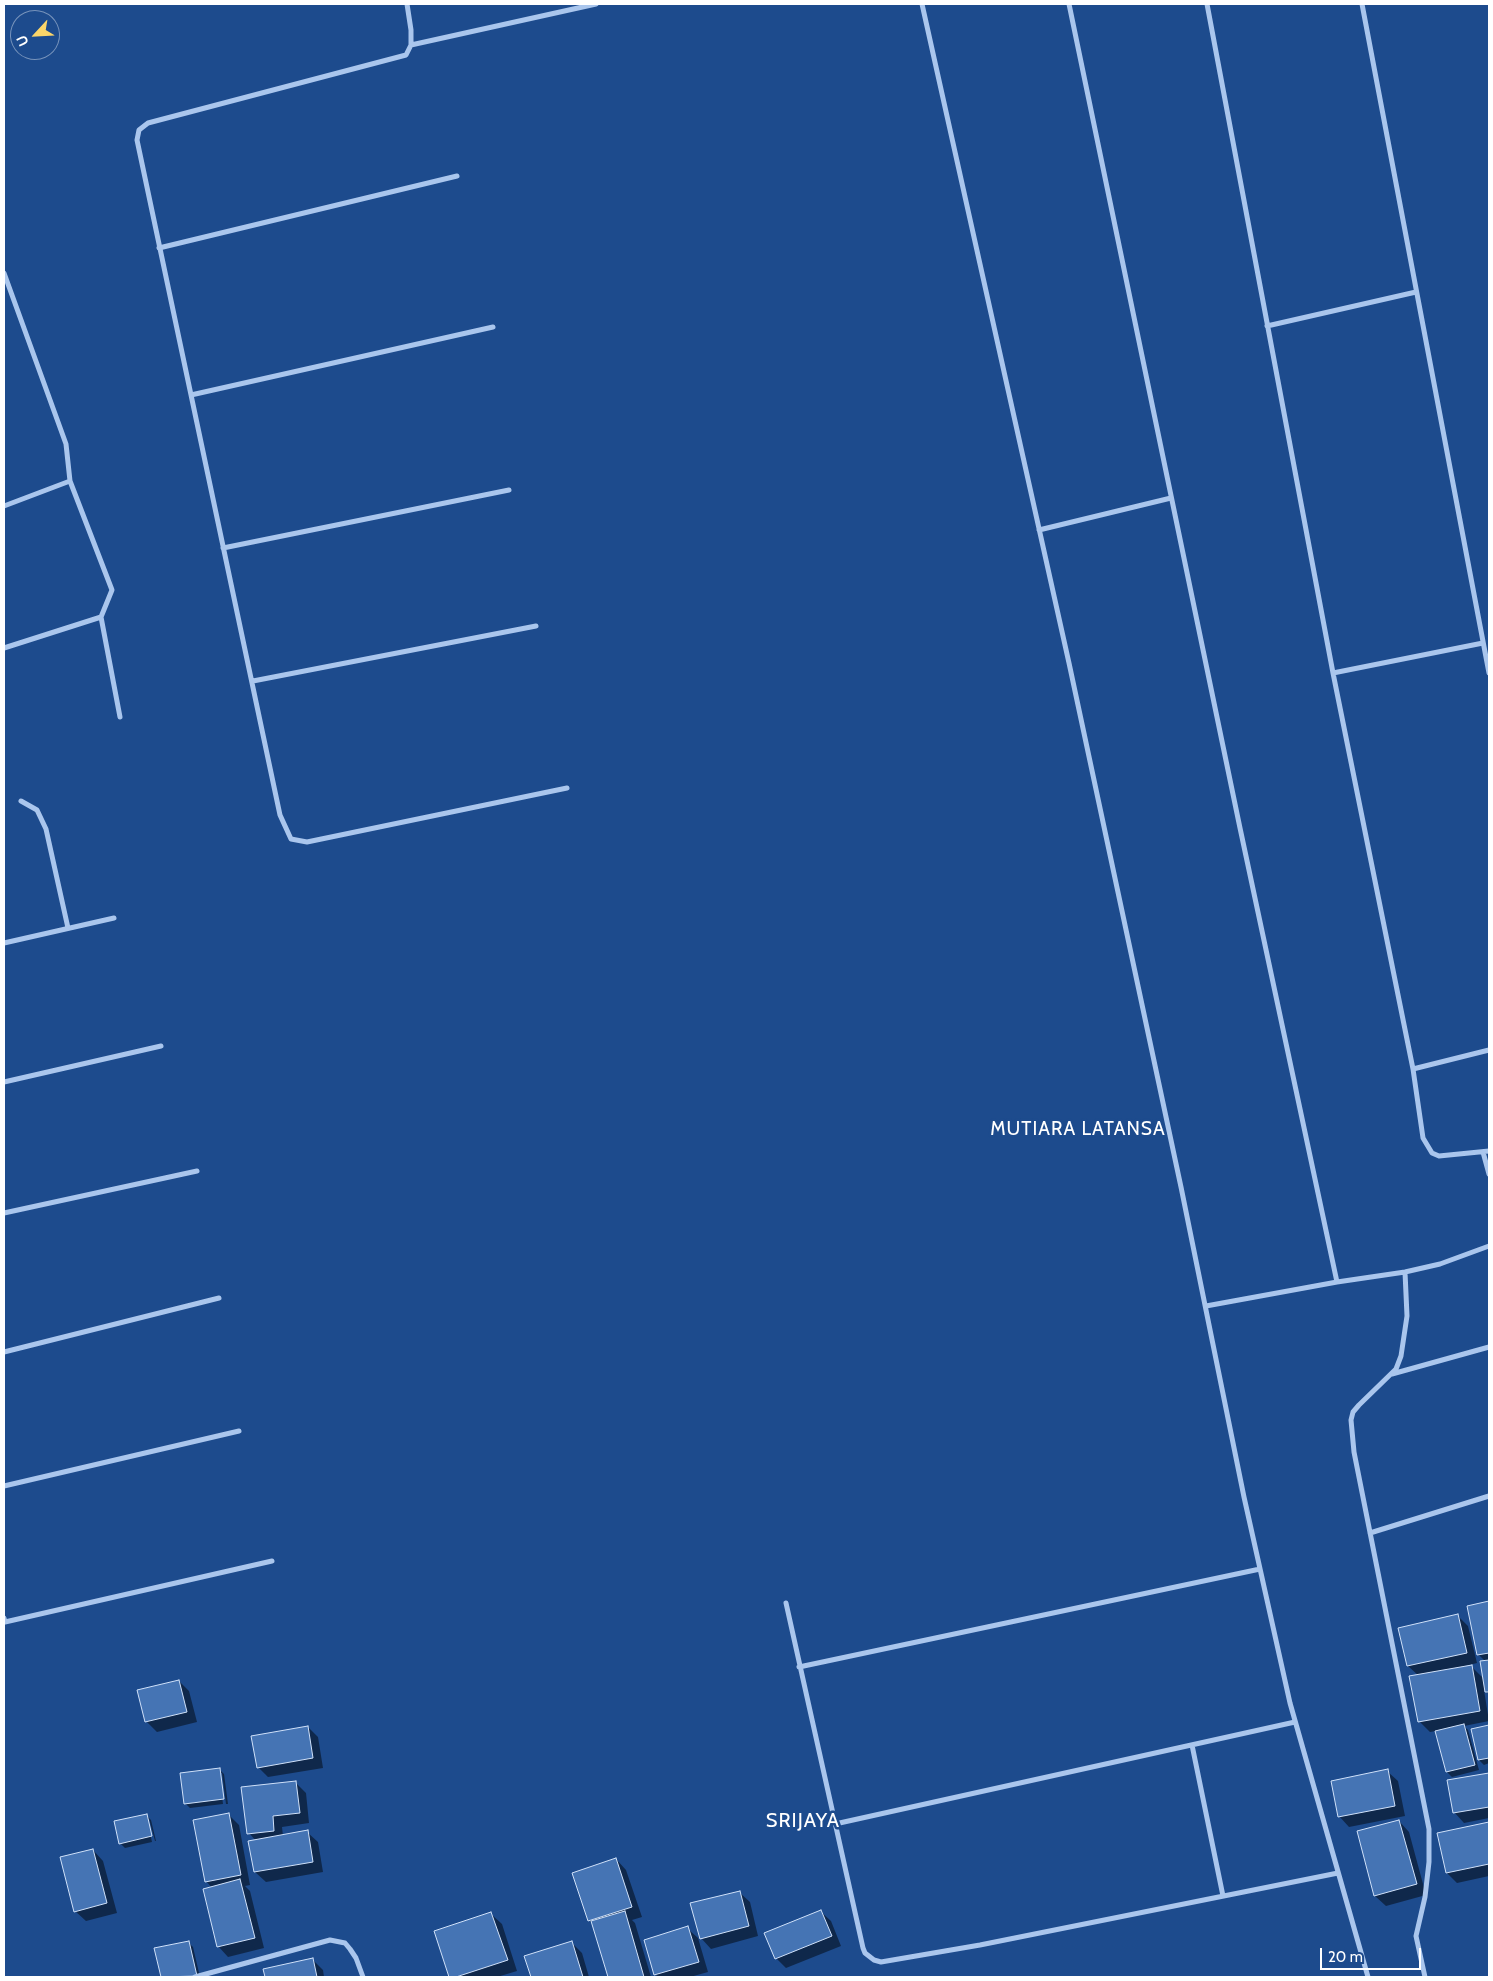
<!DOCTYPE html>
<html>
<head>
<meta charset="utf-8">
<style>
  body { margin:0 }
  #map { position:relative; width:1493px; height:1981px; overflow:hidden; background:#1d4b8d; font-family:Cabin,sans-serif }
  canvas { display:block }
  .frame { position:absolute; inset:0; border:5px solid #fff; pointer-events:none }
  .north { position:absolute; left:10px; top:10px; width:50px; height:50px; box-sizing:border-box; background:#1d4b8d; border:1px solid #7793bb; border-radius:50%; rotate:245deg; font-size:14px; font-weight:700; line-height:20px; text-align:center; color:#fff }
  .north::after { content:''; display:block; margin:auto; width:18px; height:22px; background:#fcd669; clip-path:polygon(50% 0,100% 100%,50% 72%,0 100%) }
  .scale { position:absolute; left:1320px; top:1948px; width:101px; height:22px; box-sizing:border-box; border:2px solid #fff; border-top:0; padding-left:6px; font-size:15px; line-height:18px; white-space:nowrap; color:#fff; -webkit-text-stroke:4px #1d4b8d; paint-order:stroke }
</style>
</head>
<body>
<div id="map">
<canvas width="1493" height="1981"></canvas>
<div class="frame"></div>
<div class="north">U</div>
<div class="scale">20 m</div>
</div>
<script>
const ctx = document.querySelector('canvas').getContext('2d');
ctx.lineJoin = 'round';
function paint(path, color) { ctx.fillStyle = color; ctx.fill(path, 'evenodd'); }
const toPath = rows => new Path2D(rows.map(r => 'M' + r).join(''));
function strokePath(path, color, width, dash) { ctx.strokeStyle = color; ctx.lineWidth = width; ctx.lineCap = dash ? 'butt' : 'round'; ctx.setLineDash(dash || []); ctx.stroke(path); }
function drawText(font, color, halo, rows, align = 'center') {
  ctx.font = font + ' Cabin,sans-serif'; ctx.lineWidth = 5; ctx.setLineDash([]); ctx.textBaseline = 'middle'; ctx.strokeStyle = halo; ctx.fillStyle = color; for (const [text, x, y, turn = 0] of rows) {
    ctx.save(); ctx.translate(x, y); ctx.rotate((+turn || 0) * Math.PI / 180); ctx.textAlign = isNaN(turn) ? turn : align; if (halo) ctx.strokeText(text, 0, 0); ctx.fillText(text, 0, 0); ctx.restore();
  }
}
const shadow = toPath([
  [1489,1603,1489,1694,1484,1690,1489,1721,1464,1726,1468,1730,1479,1770,1452,1777,1447,1772,1436,1731,1430,1732,1420,1722,1411,1677,1419,1676,1408,1666,1399,1629,1458,1616,1468,1626,1477,1663,1465,1666,1465,1668,1472,1667,1484,1679,1485,1661,1479,1655,1469,1607],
  [179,1681,189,1691,197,1722,157,1732,146,1721],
  [1489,1726,1489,1763,1484,1765,1479,1760,1472,1730],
  [308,1727,318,1737,323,1768,268,1777,258,1767],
  [219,1769,224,1774,228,1804,226,1804,222,1773,219,1773,223,1804,190,1808,185,1803],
  [1387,1771,1398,1781,1405,1816,1349,1827,1339,1816],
  [1489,1774,1489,1818,1464,1823,1454,1812,1448,1781],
  [295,1782,306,1793,309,1823,282,1827,283,1836,307,1832,318,1842,323,1872,266,1882,255,1872,256,1841,249,1833],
  [228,1814,239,1825,250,1885,245,1886,250,1891,264,1948,228,1957,218,1946,212,1888,206,1881],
  [146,1815,151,1820,156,1841,155,1841,149,1819,147,1819,152,1842,125,1848,120,1843],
  [1399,1821,1409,1832,1426,1895,1386,1906,1375,1896,1358,1832],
  [1489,1823,1489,1876,1457,1883,1447,1873,1438,1834],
  [93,1850,103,1861,117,1913,86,1921,75,1911],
  [616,1859,626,1870,642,1917,632,1920,635,1923,651,1977,609,1977,594,1925,589,1920],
  [739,1892,750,1902,758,1936,711,1949,701,1938],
  [820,1911,831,1921,841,1946,786,1968,776,1958],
  [491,1914,502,1924,517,1971,497,1977,451,1977,436,1932],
  [687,1928,698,1938,708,1972,690,1977,658,1977,655,1974],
  [188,1942,193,1947,200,1977,162,1977,156,1949],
  [571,1942,582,1953,589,1977,532,1977,526,1957],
  [312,1959,323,1970,324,1977,267,1977,265,1970]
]);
const building = toPath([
  [1489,1601,1489,1653,1477,1655,1467,1606,1489,1601],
  [1458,1614,1467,1653,1407,1666,1398,1628,1458,1614],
  [1489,1660,1489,1692,1485,1692,1480,1661,1489,1660],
  [1472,1665,1480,1711,1418,1722,1409,1676,1472,1665],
  [179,1680,187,1712,145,1722,137,1690,179,1680],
  [1464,1724,1475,1765,1446,1772,1435,1731,1464,1724],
  [1489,1725,1489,1758,1478,1760,1471,1729,1489,1725],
  [308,1726,313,1758,257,1768,251,1736,308,1726],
  [220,1768,224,1799,184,1804,180,1773,220,1768],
  [1388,1769,1395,1806,1338,1817,1331,1781,1388,1769],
  [1489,1773,1489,1807,1453,1813,1447,1780,1489,1773],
  [296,1781,300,1813,273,1816,274,1831,247,1834,241,1787,296,1781],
  [229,1813,241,1875,205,1882,193,1820,229,1813],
  [147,1814,152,1836,119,1844,114,1821,147,1814],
  [1399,1820,1417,1884,1374,1896,1357,1831,1399,1820],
  [1489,1822,1489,1864,1446,1873,1437,1833,1489,1822],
  [308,1830,313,1862,254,1872,248,1841,308,1830],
  [93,1849,107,1903,74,1912,60,1857,93,1849],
  [616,1858,632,1907,588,1921,572,1873,616,1858],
  [240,1879,255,1938,217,1947,203,1889,240,1879],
  [740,1891,749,1926,700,1939,690,1903,740,1891],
  [821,1910,832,1936,775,1959,764,1933,821,1910],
  [625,1911,644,1977,608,1977,591,1921,625,1911],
  [491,1912,508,1960,456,1977,449,1977,434,1931,491,1912],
  [688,1926,699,1962,654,1975,644,1940,688,1926],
  [189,1941,197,1976,161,1977,154,1948,189,1941],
  [572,1941,583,1977,531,1977,524,1956,572,1941],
  [313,1958,317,1977,265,1977,263,1969,313,1958]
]);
const minor = toPath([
  [407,4,411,30,411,45,406,55,148,123,139,130,137,140,280,815,291,839,307,842,567,788],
  [922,4,1069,663,1181,1187,1244,1497,1290,1703,1368,1977],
  [1069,4,1240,828,1337,1282],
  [1207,4,1333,673,1413,1069,1423,1138,1432,1153,1439,1156,1489,1151],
  [1362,4,1489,673],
  [411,45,596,4],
  [159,248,457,176],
  [4,273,66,444,70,481,4,506],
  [1267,326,1416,292],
  [191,395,493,327],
  [1039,530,1171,498],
  [223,548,509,490],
  [101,617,120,717],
  [4,648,101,617,112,590,70,481],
  [1333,673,1483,643],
  [253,681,536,626],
  [21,801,37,810,46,829,68,928],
  [4,943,114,918],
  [1413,1069,1489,1050],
  [4,1082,161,1046],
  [1483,1152,1489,1174],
  [4,1213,197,1171],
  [1405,1272,1407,1316,1401,1356,1396,1369,1359,1405,1353,1412,1351,1420,1354,1452,1429,1829,1429,1862,1425,1897,1416,1936,1425,1977],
  [1206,1306,1337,1282,1405,1272,1440,1264,1489,1246],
  [4,1352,219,1298],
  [1392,1374,1489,1347],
  [4,1486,239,1431],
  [1370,1533,1489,1496],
  [786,1603,863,1948,865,1953,874,1960,881,1962,980,1945,1338,1873],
  [4,1618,5,1622,272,1561],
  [799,1667,1260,1569],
  [1192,1745,1223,1896],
  [835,1824,1295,1722],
  [195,1977,330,1940,345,1943,350,1949,356,1958,363,1977]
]);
const neighbourhoodNames = [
  ["MUTIARA LATANSA",1078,1129]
];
const quarterNames = [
  ["SRIJAYA",803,1821]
];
paint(shadow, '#0007');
paint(building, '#4574b4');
strokePath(building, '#d0e1f9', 1);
strokePath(minor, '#aac6ed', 5);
ctx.letterSpacing = '1px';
drawText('19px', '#fff', '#1d4b8d', neighbourhoodNames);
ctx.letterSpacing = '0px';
ctx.letterSpacing = '1px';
drawText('20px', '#fff', '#1d4b8d', quarterNames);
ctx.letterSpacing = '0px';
</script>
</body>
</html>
